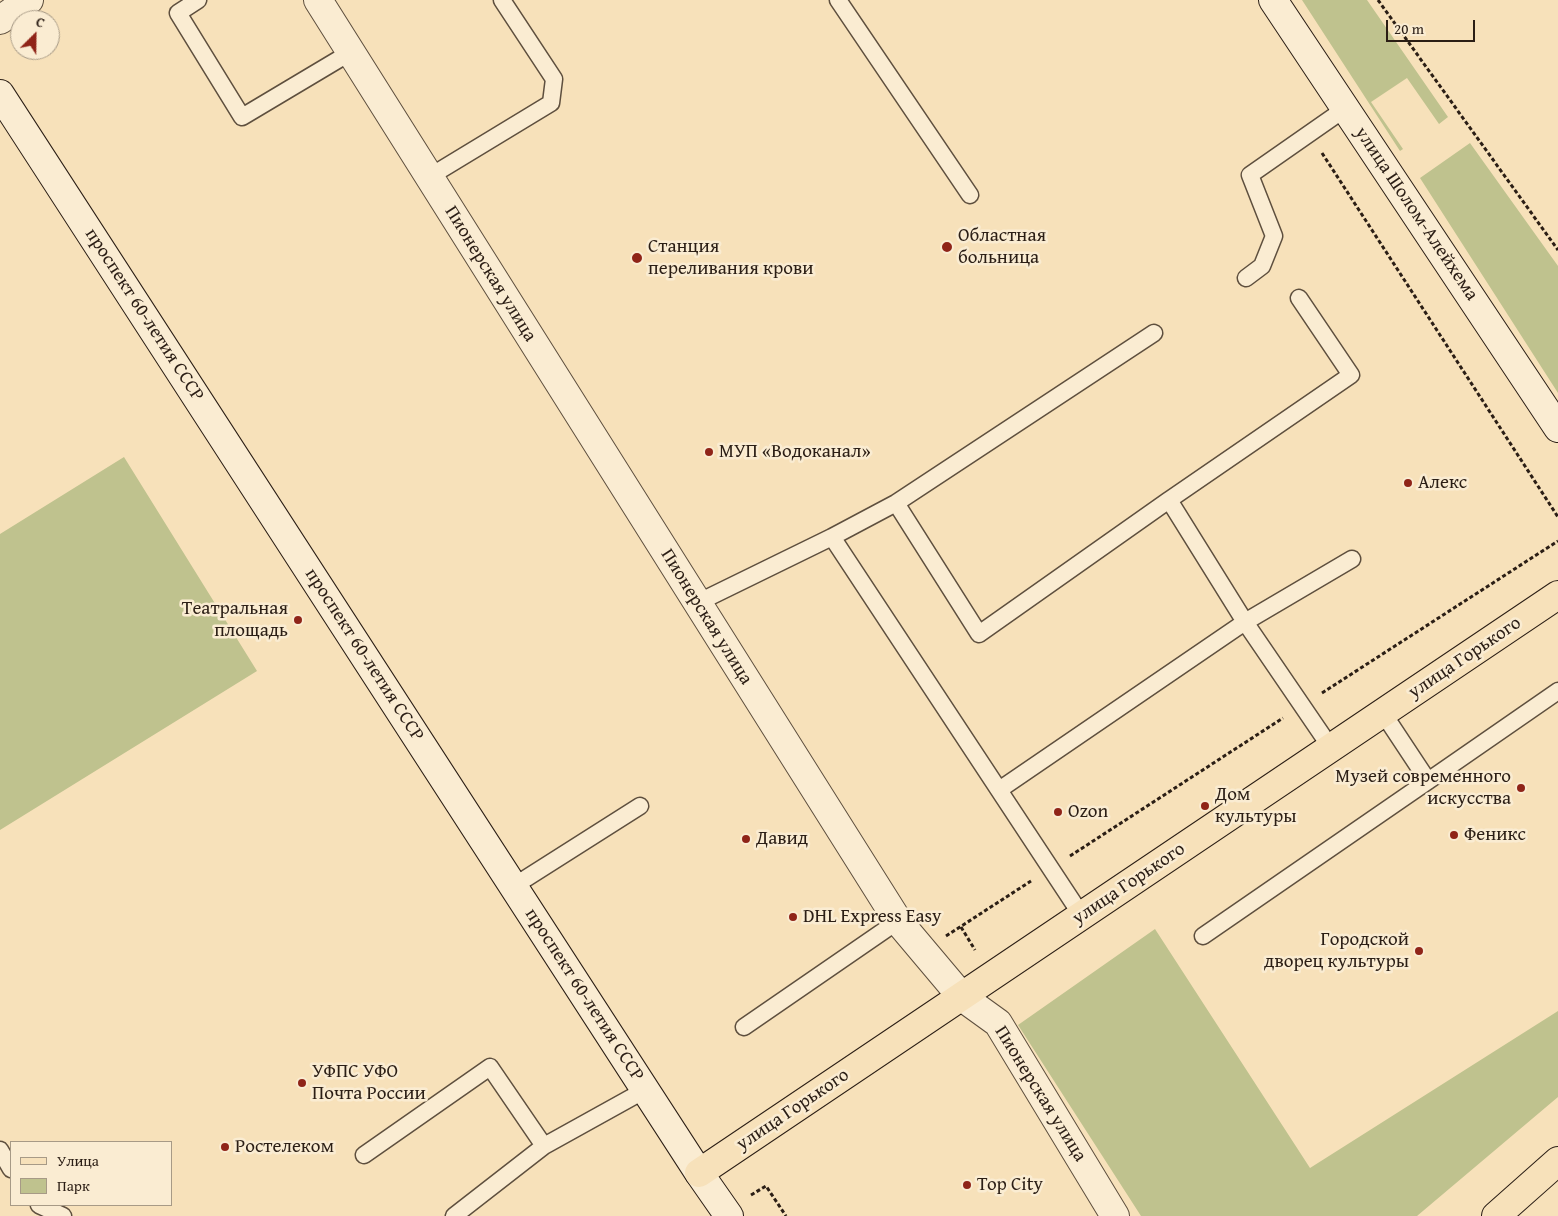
<!DOCTYPE html>
<html>
<head>
<meta charset="utf-8">
<style>
  body { margin:0 }
  #map { position:relative; width:1558px; height:1216px; overflow:hidden; background:#f7e1ba; font-family:"Gentium Book Plus",serif }
  canvas { display:block }
  .legend { position:absolute; left:10px; top:1141px; width:162px; height:65px; box-sizing:border-box; background:#faecd2; border:1px solid #a79a86; margin:0; padding:6px 9px; list-style:none; font-size:15px; color:#2b1e15 }
  .legend li { display:flex; align-items:center; gap:10px; height:25px }
  .legend b { width:25px; border:1px solid #a79a86 }
  .north { position:absolute; left:10px; top:10px; width:50px; height:50px; box-sizing:border-box; background:#faecd2; border:1px solid #a79a86; border-radius:50%; rotate:23deg; font-size:14px; font-weight:700; line-height:20px; text-align:center; color:#2b1e15 }
  .north::after { content:''; display:block; margin:auto; width:18px; height:22px; background:#8f2418; clip-path:polygon(50% 0,100% 100%,50% 72%,0 100%) }
  .scale { position:absolute; left:1386px; top:20px; width:89px; height:22px; box-sizing:border-box; border:2px solid #2b1e15; border-top:0; padding-left:6px; font-size:15px; line-height:18px; white-space:nowrap; color:#2b1e15; -webkit-text-stroke:4px #faecd2; paint-order:stroke }
</style>
</head>
<body>
<div id="map">
<canvas width="1558" height="1216"></canvas>
<ul class="legend">
<li><b style="height:6px;background:#f7e1ba"></b>Улица</li>
<li><b style="height:14px;background:#bfc28e"></b>Парк</li>
</ul>
<div class="north">С</div>
<div class="scale">20 m</div>
</div>
<script>
const ctx = document.querySelector('canvas').getContext('2d');
ctx.lineJoin = 'round';
function paint(path, color) { ctx.fillStyle = color; ctx.fill(path, 'evenodd'); }
const toPath = rows => new Path2D(rows.map(r => 'M' + r).join(''));
function strokePath(path, color, width, dash) { ctx.strokeStyle = color; ctx.lineWidth = width; ctx.lineCap = dash ? 'butt' : 'round'; ctx.setLineDash(dash || []); ctx.stroke(path); }
function drawText(font, color, halo, rows, align = 'center') {
  ctx.font = font + ' "Gentium Book Plus",serif'; ctx.lineWidth = 5; ctx.setLineDash([]); ctx.textBaseline = 'middle'; ctx.strokeStyle = halo; ctx.fillStyle = color; for (const [text, x, y, turn = 0] of rows) {
    ctx.save(); ctx.translate(x, y); ctx.rotate((+turn || 0) * Math.PI / 180); ctx.textAlign = isNaN(turn) ? turn : align; if (halo) ctx.strokeText(text, 0, 0); ctx.fillText(text, 0, 0); ctx.restore();
  }
}
const green = toPath([
  [1302,0,1367,0,1448,117,1439,124,1407,78,1371,102,1403,149,1400,151],
  [1470,143,1558,266,1558,393,1420,178],
  [124,457,257,671,0,830,0,534],
  [1155,929,1310,1168,1558,1011,1558,1097,1417,1216,1141,1216,1018,1025]
]);
const path = toPath([
  [1378,0,1558,250],
  [1322,153,1558,517],
  [1322,693,1558,541],
  [1070,856,1283,718],
  [961,927,975,950],
  [946,936,1031,881],
  [751,1195,766,1186,786,1216]
]);
const lane = toPath([
  [198,0,178,13,242,117,351,52],
  [838,0,970,195],
  [429,177,551,103,554,79,502,0],
  [1246,278,1262,266,1274,236,1250,175,1346,108],
  [1299,298,1351,375,1169,500,1245,622,1352,559],
  [896,503,979,634,1169,500],
  [832,537,896,503,1154,333],
  [697,603,832,537,1082,916],
  [1383,713,1428,781,1558,691],
  [999,790,1245,622,1331,748],
  [514,886,640,806],
  [1203,936,1428,781],
  [744,1027,898,921],
  [0,1150,11,1169],
  [364,1155,490,1067,544,1146],
  [39,1205,63,1216],
  [454,1216,544,1146,645,1090]
]);
const street = toPath([
  [318,0,898,921,962,997,998,1023,1115,1216],
  [0,20,29,0]
]);
const secondary = toPath([
  [1273,0,1558,428],
  [0,94,699,1173,729,1216]
]);
const primary = toPath([
  [699,1173,1558,595],
  [1496,1216,1558,1161]
]);
const markers = [
  [947,247,6,"#8f2418"],
  [637,258,6,"#8f2418"],
  [709,452,5,"#8f2418"],
  [1408,483,5,"#8f2418"],
  [298,620,5,"#8f2418"],
  [1521,788,5,"#8f2418"],
  [1205,806,5,"#8f2418"],
  [1058,812,5,"#8f2418"],
  [1454,835,5,"#8f2418"],
  [746,839,5,"#8f2418"],
  [793,917,5,"#8f2418"],
  [1419,951,5,"#8f2418"],
  [302,1083,5,"#8f2418"],
  [225,1147,5,"#8f2418"],
  [967,1185,5,"#8f2418"]
];
const streetNames = [
  ["улица Шолом-Алейхема",1416,214,56],
  ["Пионерская улица",490,274,58],
  ["проспект 60-летия СССР",144,315,57],
  ["Пионерская улица",706,617,58],
  ["проспект 60-летия СССР",364,655,57],
  ["улица Горького",1465,658,-34],
  ["улица Горького",1129,884,-34],
  ["проспект 60-летия СССР",584,995,57],
  ["Пионерская улица",1040,1094,58],
  ["улица Горького",793,1110,-34]
];
const poiNames = [
  ["Областная",958,236],
  ["больница",958,258],
  ["Станция",648,247],
  ["переливания крови",648,269],
  ["МУП «Водоканал»",719,452],
  ["Алекс",1418,483],
  ["Театральная",288,609,"right"],
  ["площадь",288,631,"right"],
  ["Музей современного",1511,777,"right"],
  ["искусства",1511,799,"right"],
  ["Дом",1215,795],
  ["культуры",1215,817],
  ["Ozon",1068,812],
  ["Феникс",1464,835],
  ["Давид",756,839],
  ["DHL Express Easy",803,917],
  ["Городской",1409,940,"right"],
  ["дворец культуры",1409,962,"right"],
  ["УФПС УФО",312,1072],
  ["Почта России",312,1094],
  ["Ростелеком",235,1147],
  ["Top City",977,1185]
];
paint(green, '#bfc28e');
strokePath(lane, '#5e4f3e', 19);
strokePath(street, '#5e4f3e', 30);
strokePath(secondary, '#2b1e15', 30);
strokePath(primary, '#2b1e15', 30);
strokePath(path, '#2b1e15', 3, [4, 2.5]);
strokePath(lane, '#faecd2', 16);
strokePath(street, '#faecd2', 28);
strokePath(secondary, '#faecd2', 28);
strokePath(primary, '#f7e1ba', 28);
for (const [x, y, r, color] of markers) { const dot = new Path2D(); dot.arc(x, y, r, 0, 2 * Math.PI); ctx.fillStyle = color; ctx.fill(dot); strokePath(dot, '#faecd2', 2); }
drawText('19px', '#2b1e15', '#faecd2', streetNames);
drawText('19px', '#2b1e15', '#faecd2', poiNames, 'left');
</script>
</body>
</html>
